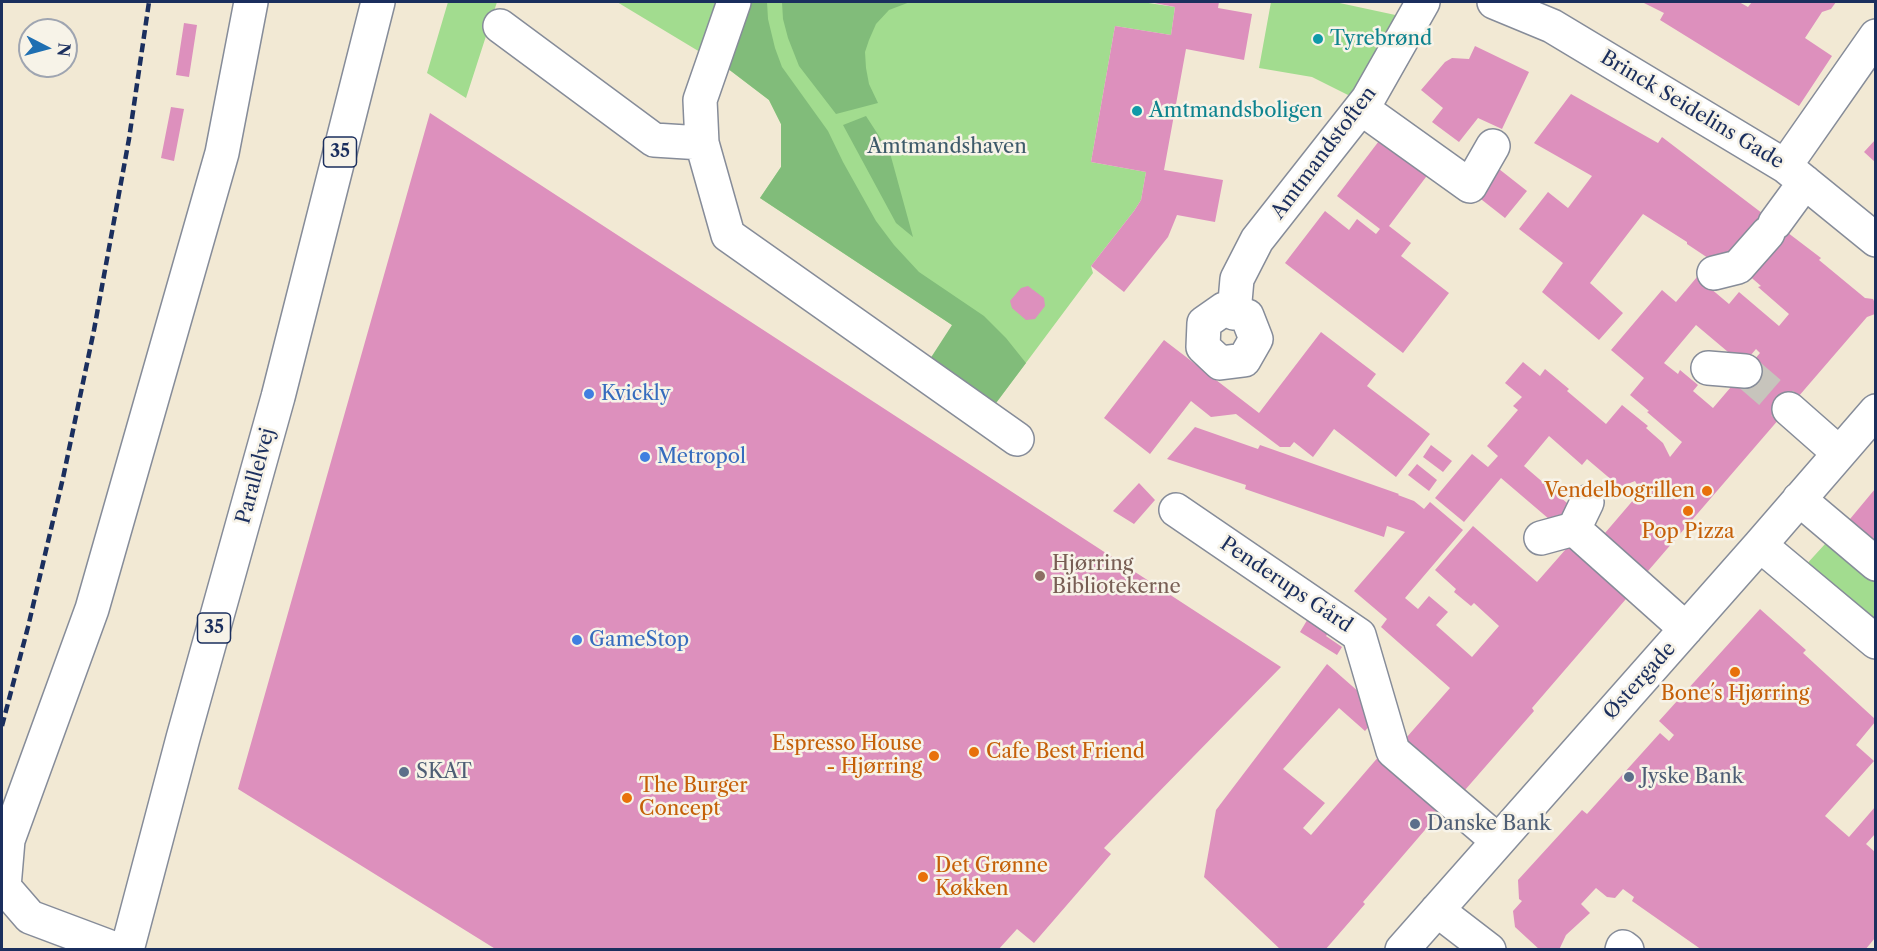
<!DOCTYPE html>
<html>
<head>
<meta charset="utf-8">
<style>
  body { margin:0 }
  #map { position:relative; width:1877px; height:951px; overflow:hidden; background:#f2e9d4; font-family:"Libre Caslon Text",serif }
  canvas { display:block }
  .frame { position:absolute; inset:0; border:3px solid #1b2f5e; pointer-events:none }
  .north { position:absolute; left:18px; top:18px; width:60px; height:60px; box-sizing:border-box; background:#f7f3e8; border:2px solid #9fa5b1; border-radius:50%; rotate:96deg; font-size:16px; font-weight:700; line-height:24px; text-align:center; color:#1b2f5e }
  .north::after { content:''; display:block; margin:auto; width:21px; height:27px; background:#1f6fb2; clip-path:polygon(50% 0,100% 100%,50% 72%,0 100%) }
</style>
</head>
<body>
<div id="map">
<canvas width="1877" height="951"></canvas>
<div class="frame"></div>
<div class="north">N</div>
</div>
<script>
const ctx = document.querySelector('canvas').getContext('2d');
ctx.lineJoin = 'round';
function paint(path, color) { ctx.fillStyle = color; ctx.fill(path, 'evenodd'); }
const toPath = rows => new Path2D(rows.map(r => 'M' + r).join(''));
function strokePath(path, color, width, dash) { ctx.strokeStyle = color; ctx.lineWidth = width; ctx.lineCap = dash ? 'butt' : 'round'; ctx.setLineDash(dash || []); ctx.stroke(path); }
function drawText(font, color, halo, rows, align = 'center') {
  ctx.font = font + ' "Libre Caslon Text",serif'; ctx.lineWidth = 5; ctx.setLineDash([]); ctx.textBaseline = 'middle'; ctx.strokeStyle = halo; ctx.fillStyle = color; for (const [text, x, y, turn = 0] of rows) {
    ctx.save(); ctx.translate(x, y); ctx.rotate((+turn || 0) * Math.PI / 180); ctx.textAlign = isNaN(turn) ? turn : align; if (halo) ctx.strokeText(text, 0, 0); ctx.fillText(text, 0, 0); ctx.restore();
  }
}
const green = toPath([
  [448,2,497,2,466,98,427,73],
  [617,2,718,2,700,52],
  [751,2,1142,2,1175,7,1171,35,1115,26,1091,162,1146,172,1141,200,1134,211,1091,266,1093,273,996,403,952,325,760,198,781,167,781,124,769,100,727,68],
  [1271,2,1335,2,1400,16,1357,90,1348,95,1312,77,1259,68],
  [1836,532,1875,569,1875,633,1804,567]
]);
const forest = toPath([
  [751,2,767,2,768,19,775,48,782,67,828,131,843,162,876,221,894,245,919,272,984,316,1006,338,1026,363,996,403,930,359,952,325,760,198,781,167,781,124,769,100,727,68],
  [782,2,910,2,889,10,876,24,869,40,865,52,866,68,869,84,878,103,836,114,799,66,788,38,783,19],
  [866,116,890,153,913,237,896,223,843,125]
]);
const building = toPath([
  [1149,2,1219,2,1218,8,1252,14,1244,60,1186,49,1164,170,1223,180,1215,222,1177,215,1168,237,1124,292,1091,266,1134,211,1141,200,1146,172,1091,162,1115,26,1171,35,1175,7],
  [1642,2,1739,2,1748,7,1752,2,1836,2,1831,9,1822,12,1805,38,1832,56,1799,106,1660,20,1664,13],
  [184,23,197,25,189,77,176,75],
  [1475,46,1529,72,1502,129,1478,118,1459,142,1432,122,1443,108,1421,90,1445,62,1452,58,1469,59],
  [1571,94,1658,143,1662,137,1821,258,1819,260,1865,298,1873,299,1875,303,1875,314,1867,317,1642,578,1599,540,1641,491,1635,481,1620,487,1587,459,1582,465,1549,436,1524,466,1574,509,1562,523,1549,519,1501,478,1464,522,1435,498,1472,454,1488,467,1498,456,1487,446,1518,410,1513,406,1522,397,1505,383,1523,362,1540,376,1545,369,1569,389,1567,391,1606,424,1622,405,1648,426,1646,428,1663,443,1670,457,1682,442,1647,412,1649,411,1630,395,1644,378,1611,350,1662,290,1676,302,1697,277,1729,304,1739,292,1779,326,1789,314,1758,287,1761,286,1746,273,1749,245,1711,260,1687,244,1687,242,1643,214,1590,283,1623,313,1599,340,1542,292,1563,263,1519,229,1548,192,1568,208,1592,176,1534,143],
  [1696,325,1734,357,1750,356,1756,349,1760,353,1713,408,1693,391,1698,385,1680,370,1678,374,1664,363],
  [171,107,184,109,174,161,161,158],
  [430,113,1281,667,1104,848,1111,854,1034,943,1017,929,998,950,497,950,238,789],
  [1382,137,1429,173,1389,226,1411,243,1401,256,1449,293,1403,353,1285,263,1325,211,1349,230,1357,219,1376,234,1380,229,1337,196],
  [1875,140,1875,162,1864,152],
  [1499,169,1527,191,1505,218,1477,196],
  [1028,286,1044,298,1045,306,1035,319,1026,320,1012,308,1010,301,1021,288],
  [1321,332,1376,374,1367,386,1430,434,1396,477,1334,429,1313,457,1294,442,1290,447,1280,447,1236,414,1211,417,1191,401,1150,454,1104,418,1164,340,1259,413],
  [1195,427,1258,449,1260,445,1399,494,1398,495,1414,501,1424,509,1430,502,1463,530,1405,598,1418,609,1429,596,1448,612,1436,625,1472,657,1499,626,1474,603,1471,606,1454,592,1456,589,1435,570,1473,526,1537,582,1573,541,1632,592,1532,708,1534,711,1458,798,1399,746,1450,688,1381,627,1387,619,1354,591,1405,532,1387,526,1384,537,1245,489,1246,485,1167,459],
  [1431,445,1452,461,1443,472,1423,457],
  [1417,464,1437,480,1429,491,1408,475],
  [1139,483,1155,500,1134,524,1113,511],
  [1875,489,1875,549,1851,528,1850,519],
  [1760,609,1806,650,1803,653,1875,719,1875,722,1856,745,1874,761,1825,816,1849,837,1875,807,1875,834,1866,844,1875,852,1875,938,1865,950,1702,950,1632,901,1634,897,1623,889,1615,898,1607,897,1596,888,1581,904,1590,913,1566,935,1559,950,1540,950,1515,927,1513,911,1522,901,1519,899,1518,880,1582,810,1587,814,1660,733,1669,741,1674,735,1659,721],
  [1309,617,1330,631,1326,636,1342,647,1337,655,1300,632],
  [1327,664,1376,707,1378,716,1365,731,1339,708,1283,769,1325,803,1303,828,1311,835,1380,755,1443,809,1363,902,1365,904,1325,950,1281,950,1204,877,1216,810]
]);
const minorTunnel = toPath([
  [1745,371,1789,409]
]);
const minor = toPath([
  [734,2,700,100,702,143,728,235,1017,439],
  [1494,2,1552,26,1785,166,1876,240],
  [500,26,654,140,702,143],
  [1361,108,1470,186,1493,146],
  [1785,166,1876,36],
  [1775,223,1805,182],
  [1714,273,1738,267,1768,233],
  [1224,309,1247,316,1256,339,1244,360,1220,363,1203,347,1204,323,1224,309],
  [1234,313,1237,279,1257,240,1368,99,1423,2],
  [1708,368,1745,371],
  [1789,409,1839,453],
  [1799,499,1876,564],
  [1176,510,1359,635,1393,751,1498,841],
  [1574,529,1587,502],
  [1541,538,1574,529,1686,629],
  [1760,545,1876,642],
  [1437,910,1489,950],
  [118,950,30,917,4,887,8,840,92,609,222,153,251,2],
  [1402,950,1760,545,1876,411],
  [1622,950,1623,947,1627,950]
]);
const major = toPath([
  [127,950,183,738,278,397,378,2]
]);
const rail = toPath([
  [2,726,28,627,63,478,94,330,129,139,149,2]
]);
const markers = [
  [1318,39,6,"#0f9aa8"],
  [1137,111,6,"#0f9aa8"],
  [589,394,6,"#3f7fe0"],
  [645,457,6,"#3f7fe0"],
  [1707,491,6,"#e8710a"],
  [1688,511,6,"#e8710a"],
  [1040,576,6,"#8d6e63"],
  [577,640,6,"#3f7fe0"],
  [1735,672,6,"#e8710a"],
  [974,752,6,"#e8710a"],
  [934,756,6,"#e8710a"],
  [404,772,6,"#5c6f8a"],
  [1629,777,6,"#5c6f8a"],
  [627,798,6,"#e8710a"],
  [1415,824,6,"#5c6f8a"],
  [923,877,6,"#e8710a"]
];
const shields = [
  [340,152,33],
  [214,628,33]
];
const shieldNames = [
  ["35",340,152],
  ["35",214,628]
];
const cultureNames = [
  ["Tyrebrønd",1330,39],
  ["Amtmandsboligen",1149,111]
];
const streetNames = [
  ["Brinck Seidelins Gade",1692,110,31],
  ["Amtmandstoften",1324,153,-53],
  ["Parallelvej",256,476,-75],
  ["Penderups Gård",1286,585,34],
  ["Østergade",1640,681,-48]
];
const parkNames = [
  ["Amtmandshaven",947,147]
];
const shopNames = [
  ["Kvickly",601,394],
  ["Metropol",657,457],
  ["GameStop",589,640]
];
const foodNames = [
  ["Vendelbogrillen",1695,491,"right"],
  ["Pop Pizza",1688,532,"center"],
  ["Bone´s Hjørring",1735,694,"center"],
  ["Espresso House",922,744,"right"],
  ["- Hjørring",922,767,"right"],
  ["Cafe Best Friend",986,752],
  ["The Burger",639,786],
  ["Concept",639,809],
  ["Det Grønne",935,866],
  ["Køkken",935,889]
];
const educationNames = [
  ["Hjørring",1052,564],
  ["Bibliotekerne",1052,587]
];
const serviceNames = [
  ["SKAT",416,772],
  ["Jyske Bank",1641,777],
  ["Danske Bank",1427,824]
];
paint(green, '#a2dc8f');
paint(forest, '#81bc7a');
paint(building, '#dd90bd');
strokePath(minorTunnel, '#c7c4bc', 33, [33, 16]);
strokePath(minor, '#868c99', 36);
strokePath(major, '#868c99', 36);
strokePath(minor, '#fff', 33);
strokePath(major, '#fff', 33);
strokePath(rail, '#1b2f5e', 4.5, [9, 4.5]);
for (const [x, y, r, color] of markers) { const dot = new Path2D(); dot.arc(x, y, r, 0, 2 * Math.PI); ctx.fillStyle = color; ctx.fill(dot); strokePath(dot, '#f7f3e8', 2); }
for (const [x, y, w] of shields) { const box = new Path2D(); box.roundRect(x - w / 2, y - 15, w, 30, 4.5); ctx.fillStyle = '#f7f3e8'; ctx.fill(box); strokePath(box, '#1b2f5e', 1.5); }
drawText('bold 18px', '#1b2f5e', null, shieldNames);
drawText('20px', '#0d838f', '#f7f3e8', cultureNames, 'left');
drawText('20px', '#1b2f5e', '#f7f3e8', streetNames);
drawText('20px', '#3d5a6a', '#f7f3e8', parkNames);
drawText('20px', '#366cbe', '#f7f3e8', shopNames, 'left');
drawText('20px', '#c56008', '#f7f3e8', foodNames, 'left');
drawText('20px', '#785e54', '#f7f3e8', educationNames, 'left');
drawText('20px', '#4e5e75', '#f7f3e8', serviceNames, 'left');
</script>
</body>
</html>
